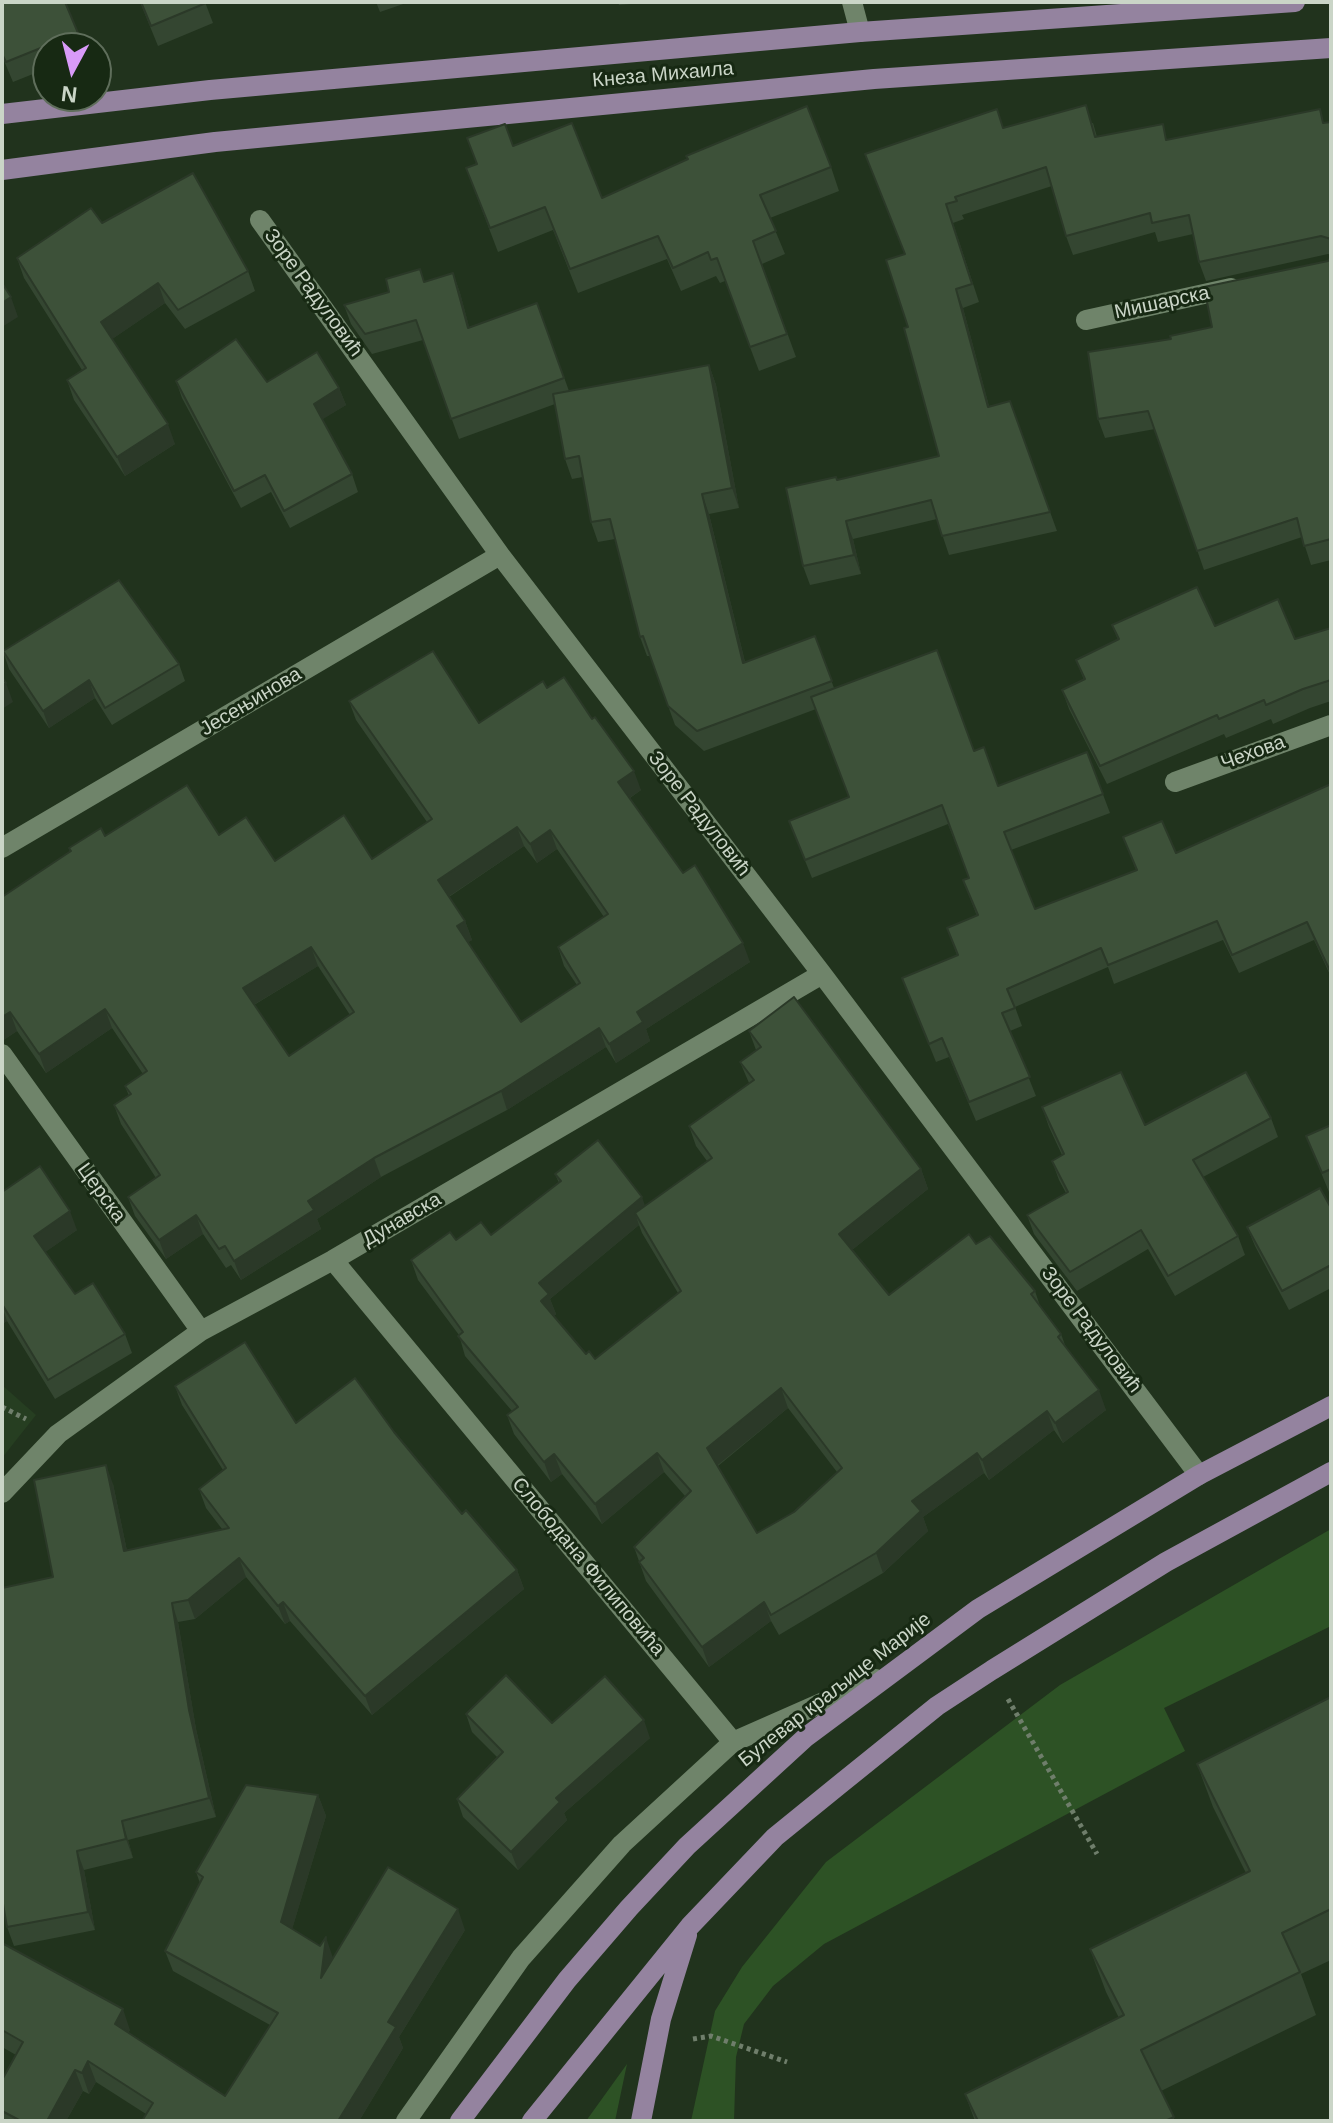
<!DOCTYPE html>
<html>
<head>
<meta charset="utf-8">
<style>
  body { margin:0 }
  #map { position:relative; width:1333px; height:2123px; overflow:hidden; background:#21331d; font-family:Helvetica,sans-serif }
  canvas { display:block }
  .frame { position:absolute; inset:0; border:4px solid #cad5c7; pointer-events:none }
  .north { position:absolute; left:32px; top:32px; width:80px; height:80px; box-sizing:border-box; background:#172913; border:2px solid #5f6e5b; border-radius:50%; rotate:187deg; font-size:22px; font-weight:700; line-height:32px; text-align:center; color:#cad5c7 }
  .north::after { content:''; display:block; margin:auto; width:28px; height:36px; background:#d89af8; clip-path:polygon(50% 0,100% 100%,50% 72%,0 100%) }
</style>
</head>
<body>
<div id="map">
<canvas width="1333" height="2123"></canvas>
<div class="frame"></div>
<div class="north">N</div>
</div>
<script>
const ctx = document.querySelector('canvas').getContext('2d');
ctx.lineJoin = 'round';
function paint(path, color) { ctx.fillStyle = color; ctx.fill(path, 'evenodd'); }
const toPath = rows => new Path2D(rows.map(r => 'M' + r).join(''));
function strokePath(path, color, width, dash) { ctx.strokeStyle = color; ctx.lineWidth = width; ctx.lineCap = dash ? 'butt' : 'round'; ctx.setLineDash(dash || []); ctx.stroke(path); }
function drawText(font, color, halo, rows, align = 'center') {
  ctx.font = font + ' Helvetica,sans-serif'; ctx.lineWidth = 6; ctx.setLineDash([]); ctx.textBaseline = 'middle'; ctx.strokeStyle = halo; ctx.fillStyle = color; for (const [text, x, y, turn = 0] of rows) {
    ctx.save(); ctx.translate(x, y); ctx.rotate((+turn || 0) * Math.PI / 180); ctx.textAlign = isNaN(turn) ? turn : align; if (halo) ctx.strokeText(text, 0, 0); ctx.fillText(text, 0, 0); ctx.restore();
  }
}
const built = toPath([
  [2,1385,36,1415,2,1458]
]);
const green = toPath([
  [1331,1529,1331,1626,1164,1708,1185,1751,824,1944,773,1986,744,2024,736,2057,734,2121,691,2121,715,2011,742,1967,826,1862,1060,1685],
  [627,2064,615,2121,586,2121]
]);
const path = toPath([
  [2,1407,26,1419],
  [1008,1699,1097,1854],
  [693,2039,711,2036,787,2062]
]);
const minor = toPath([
  [852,2,860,32],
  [260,220,500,555,822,974,1199,1475],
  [1086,320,1231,288],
  [1175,782,1331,725],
  [2,848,500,555],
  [2,1054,201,1331],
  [333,1260,733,1742,876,1679],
  [2,1493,58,1434,201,1331,333,1260,822,974],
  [406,2121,521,1958,622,1844,733,1742]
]);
const major = toPath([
  [2,114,210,90,860,32,1295,2],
  [2,170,215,142,874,79,1331,48],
  [460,2121,567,1980,629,1908,687,1846,806,1737,978,1609,1199,1475,1331,1406],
  [532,2121,690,1926,775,1837,839,1785,937,1706,992,1670,1166,1562,1331,1472],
  [641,2121,661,2019,687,1935]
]);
const wall = toPath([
  [2,2,65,2,83,48,48,48,48,68,13,82,2,56],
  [140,2,205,2,213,23,158,46],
  [376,2,409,2,380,12],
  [618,2,655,2,619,5],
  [1331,122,1331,255,1328,254,1206,281,1199,262,1193,234,1158,242,1155,232,1073,255,1066,236,1052,186,962,215,964,219,953,223,979,302,963,308,989,406,1010,401,1057,531,949,555,937,519,853,539,861,574,810,585,803,566,838,480,939,456,908,327,905,254,1003,128,1093,123,1097,137,1169,140],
  [513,146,602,198,831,167,839,191,770,218,785,254,762,264,796,357,759,371,725,281,720,283,716,276,681,291,667,259,578,293,553,230,498,252,466,168],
  [102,223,248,271,255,291,185,329,165,303,112,339,175,444,125,476,74,400,67,380,82,370,24,278,17,258],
  [1331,257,1331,560,1311,565,1302,537,1204,570,1155,429,1105,438,1098,419,1171,339,1212,327,1328,261],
  [453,273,460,293,469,327,537,303,569,391,709,365,716,385,739,508,709,514,745,662,815,636,834,688,974,751,998,786,1087,752,1110,813,1011,850,1035,909,1136,870,1123,837,1176,853,1331,784,1331,977,1314,940,1239,973,1223,940,1114,984,1108,967,1015,1007,1022,1026,1010,1031,1036,1096,976,1121,949,1057,936,1062,902,978,957,955,947,928,977,916,963,880,969,878,948,824,812,878,789,821,849,797,816,709,704,751,675,725,650,656,647,656,640,637,615,539,598,542,591,522,583,477,572,479,565,459,555,404,459,439,423,340,372,354,351,324,344,305],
  [176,381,267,382,339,388,346,405,322,419,352,474,358,492,290,528,271,492,241,508,182,398],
  [1112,625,1215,626,1295,639,1331,628,1331,701,1310,708,1273,724,1271,719,1226,738,1224,734,1107,784,1069,709,1062,690,1084,680,1076,660,1118,640],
  [3,651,179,664,185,681,112,725,95,698,49,728,9,669],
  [547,688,592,719,641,790,630,798,683,873,750,962,646,1029,650,1041,616,1063,606,1047,507,1110,381,1177,317,1219,321,1229,241,1280,231,1265,226,1268,203,1234,166,1259,135,1216,128,1197,156,1178,121,1124,114,1105,129,1096,125,1086,143,1074,112,1028,46,1073,17,1031,2,1041,2,897,70,852,69,848,105,836,219,835,275,861,372,859,427,822,356,720,349,701,479,723],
  [524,846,537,863,557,849,604,917,558,947,564,966,577,985,521,1022,468,942,472,940,465,921,449,897],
  [318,966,350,1015,289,1056,254,1005],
  [749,1031,921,1169,928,1189,852,1250,889,1295,976,1244,1035,1291,1040,1306,1061,1334,1065,1345,1106,1410,1063,1443,1054,1430,989,1480,984,1473,923,1517,928,1531,883,1573,779,1635,771,1621,709,1667,646,1581,634,1547,685,1496,664,1472,602,1524,562,1474,551,1482,514,1434,507,1415,512,1411,465,1356,459,1335,418,1280,411,1260,456,1240,491,1235,559,1183,555,1174,645,1206,707,1161,696,1146,689,1126,749,1083,740,1062,756,1050],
  [639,1225,642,1233,678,1293,595,1359,586,1354,554,1316,556,1314,550,1299],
  [788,1408,837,1472,794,1512,757,1533,718,1466],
  [1042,1107,1145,1125,1271,1118,1278,1137,1203,1177,1238,1236,1245,1255,1175,1296,1148,1249,1077,1291,1034,1234,1027,1215,1066,1193,1059,1180,1052,1161,1062,1155,1049,1127],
  [1331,1125,1331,1191,1329,1192,1306,1136],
  [2,1192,77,1230,45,1252,75,1294,125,1334,132,1353,55,1399,7,1321,2,1324],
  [1331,1208,1331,1288,1289,1310,1255,1246,1247,1227],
  [175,1386,296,1423,394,1432,462,1514,517,1570,524,1589,372,1715,290,1621,285,1624,246,1577,195,1619,178,1622,196,1729,216,1817,128,1840,133,1858,84,1870,95,1930,14,1946,7,1927,53,1577,113,1484,127,1551,222,1529,206,1508,199,1489,223,1470,182,1405],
  [1331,1697,1331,1960,1301,1974,1316,2015,1161,2091,1175,2121,975,2121,965,2094,1119,2018,1106,1992,1090,1949,1246,1873,1213,1807,1197,1764],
  [466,1714,552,1723,650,1738,564,1813,567,1820,518,1870,463,1817,457,1799,497,1757,472,1732],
  [318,1795,326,1816,292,1929,333,1958,465,1930,399,2037,403,2048,359,2121,142,2121,146,2114,96,2082,89,2094,83,2091,66,2121,2,2121,2,2080,16,2055,2,2047,2,1943,130,2030,128,2033,225,2096,270,2025,173,1971,165,1951,200,1883,196,1872]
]);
const shadedWall = toPath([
  [453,273,460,293,475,348,468,328],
  [158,283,165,303,108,342,101,322],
  [956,289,963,308,994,426,988,407],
  [11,297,18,317,2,327,2,303],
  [709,365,716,385,739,508,732,488],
  [339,388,346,405,320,421,314,404],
  [168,424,175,444,125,476,117,457],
  [702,494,709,514,750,683,743,663],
  [846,521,853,539,861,574,854,555],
  [89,680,95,698,49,728,43,711],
  [6,683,13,702,2,709,2,686],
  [634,771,641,790,625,801,618,782],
  [517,827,524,846,445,899,438,880],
  [550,830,557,849,537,863,530,844],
  [465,921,472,940,464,945,457,926],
  [743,943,750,962,646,1029,650,1041,616,1063,609,1044,637,1012],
  [311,947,318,966,250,1007,243,988],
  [105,1009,112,1028,46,1073,39,1054],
  [10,1012,17,1031,2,1041,2,1017],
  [599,1028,606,1047,507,1110,501,1091],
  [374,1158,381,1177,317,1219,321,1229,241,1280,234,1261,308,1201],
  [921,1169,928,1189,847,1254,839,1234],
  [642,1197,649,1217,635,1213,639,1225,550,1299,556,1314,548,1320,541,1301,539,1283],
  [70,1211,77,1230,41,1255,34,1236],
  [196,1215,203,1234,166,1259,159,1240],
  [2,1306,7,1321,2,1324],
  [781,1388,788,1408,714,1468,707,1448],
  [1099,1390,1106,1410,1063,1443,1055,1423],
  [1047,1411,1054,1430,989,1480,982,1460],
  [657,1453,664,1472,602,1524,595,1504],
  [977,1453,984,1473,923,1517,928,1531,883,1573,876,1553,912,1501],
  [554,1454,562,1474,551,1482,544,1462],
  [106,1465,113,1484,131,1570,124,1551],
  [239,1558,246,1577,195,1619,188,1600],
  [517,1570,524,1589,372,1715,365,1696],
  [283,1602,290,1621,285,1624,278,1606],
  [764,1602,771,1621,709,1667,702,1647],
  [172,1603,178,1622,196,1729,216,1817,209,1798,189,1710],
  [644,1720,650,1738,564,1813,567,1820,518,1870,511,1852,556,1798],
  [318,1795,326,1816,288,1943,281,1922],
  [122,1821,128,1840,133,1858,126,1839],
  [77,1851,84,1870,95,1930,88,1912],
  [458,1909,465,1930,399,2037,403,2048,359,2121,338,2121,388,2022],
  [326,1937,333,1958,321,1978],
  [123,2009,130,2030,122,2045,115,2024],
  [88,2061,96,2082,89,2094,82,2073],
  [75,2070,83,2091,66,2121,47,2121]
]);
const building = toPath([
  [2,2,65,2,78,33,6,62,2,54,2,2],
  [141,2,205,2,206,3,151,26,141,2],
  [1086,105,1095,137,1163,124,1166,140,1320,109,1323,123,1331,122,1331,239,1321,236,1199,262,1189,215,1152,223,1150,213,1066,236,1046,167,955,197,957,201,946,204,972,284,956,289,988,407,1010,401,1050,512,942,536,931,500,846,521,854,555,803,566,786,488,836,477,837,480,939,456,904,328,908,327,886,260,905,254,865,154,997,109,1003,128,1086,105],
  [807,106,831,167,760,195,776,231,753,241,787,334,750,347,717,258,711,260,708,252,673,268,658,236,570,269,545,207,490,228,466,168,477,164,467,138,505,124,513,146,572,123,602,198,688,159,686,156,807,106],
  [193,173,248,271,178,310,158,283,101,322,168,424,117,457,67,380,86,368,17,258,91,208,102,223,193,173],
  [1331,257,1331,539,1304,546,1297,518,1197,551,1148,411,1098,419,1088,352,1171,339,1170,336,1212,327,1204,287,1328,261,1331,257],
  [420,269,424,282,453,273,468,328,537,303,564,378,451,419,416,320,365,334,344,305,389,292,386,279,420,269],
  [2,283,11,297,2,303,2,283],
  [236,339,267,382,317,352,339,388,314,404,352,474,284,511,265,475,234,491,176,381,236,339],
  [709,365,732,488,702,494,743,663,815,636,832,681,697,731,668,706,643,636,640,637,610,519,591,522,579,456,565,459,553,394,709,365],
  [119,580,179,664,105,708,89,680,43,711,3,651,119,580],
  [1197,587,1215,626,1278,599,1295,639,1331,628,1331,680,1303,689,1266,705,1264,700,1219,719,1217,715,1100,766,1062,690,1085,679,1076,660,1119,639,1112,625,1197,587],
  [937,650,974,751,984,747,998,786,1087,752,1103,794,1004,832,1035,909,1137,870,1123,837,1162,821,1176,853,1331,784,1331,973,1307,922,1232,955,1217,921,1108,965,1101,948,1007,989,1015,1008,1002,1013,1030,1077,969,1102,942,1038,929,1044,902,978,958,955,947,928,978,915,963,880,969,878,942,805,805,860,789,821,849,797,811,697,937,650],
  [433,651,479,723,543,681,547,688,564,677,592,719,595,717,634,771,618,782,683,873,695,865,743,943,637,1012,643,1022,609,1044,599,1028,501,1091,374,1158,308,1201,314,1210,234,1261,225,1246,219,1249,196,1215,159,1240,128,1197,160,1175,114,1105,131,1094,125,1086,147,1071,105,1009,39,1054,10,1012,2,1017,2,897,71,851,69,848,101,828,105,836,187,785,219,835,246,817,275,861,344,815,372,859,432,819,349,701,433,651],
  [517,827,530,844,550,830,608,914,558,947,580,983,521,1022,457,926,465,921,438,880,517,827],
  [311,947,354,1012,289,1056,243,988,311,947],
  [2,677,6,683,2,686,2,677],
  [794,997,921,1169,839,1234,889,1295,969,1234,976,1244,990,1236,1035,1291,1031,1294,1061,1334,1058,1337,1099,1390,1055,1423,1047,1411,982,1460,977,1453,912,1501,921,1511,876,1553,771,1615,764,1602,702,1647,639,1562,644,1558,634,1547,691,1491,657,1453,595,1504,554,1454,544,1462,507,1415,518,1407,458,1336,463,1332,411,1260,450,1232,456,1240,481,1222,491,1235,561,1181,555,1174,598,1140,642,1197,539,1283,549,1294,541,1301,586,1354,589,1351,595,1359,681,1291,635,1213,712,1158,689,1126,754,1080,740,1062,761,1047,749,1031,794,997],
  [781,1388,842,1468,794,1512,757,1533,707,1448,781,1388],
  [1121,1072,1145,1125,1246,1072,1271,1118,1193,1160,1238,1236,1168,1276,1141,1230,1070,1272,1027,1215,1068,1192,1052,1161,1064,1154,1042,1107,1121,1072],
  [1331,1125,1331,1169,1322,1173,1306,1136,1331,1125],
  [40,1166,70,1211,34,1236,75,1294,93,1283,125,1334,48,1380,2,1304,2,1192,40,1166],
  [1320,1188,1331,1208,1331,1265,1282,1291,1247,1227,1320,1188],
  [245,1342,296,1423,355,1378,394,1432,462,1514,466,1510,517,1570,365,1696,283,1602,278,1606,239,1558,188,1600,172,1603,189,1710,209,1798,122,1821,126,1839,77,1851,88,1912,7,1927,2,1898,2,1588,53,1577,34,1480,106,1465,124,1551,229,1528,199,1489,226,1468,175,1386,245,1342],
  [506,1675,552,1723,605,1676,644,1720,556,1798,560,1802,511,1852,457,1799,503,1752,466,1714,506,1675],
  [1331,1697,1331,1909,1282,1933,1300,1972,1141,2050,1174,2117,1165,2121,978,2121,965,2094,1124,2015,1090,1949,1250,1871,1197,1764,1331,1697],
  [246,1785,318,1795,281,1922,320,1946,326,1937,321,1978,388,1867,458,1909,388,2022,396,2027,338,2121,142,2121,153,2103,88,2061,82,2073,75,2070,47,2121,21,2121,2,2111,2,2080,23,2042,2,2030,2,1943,123,2009,115,2024,225,2096,278,2013,165,1951,203,1877,196,1872,246,1785]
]);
const streetNames = [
  ["Кнеза Михаила",663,75,-5],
  ["Зоре Радуловић",313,293,54],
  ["Мишарска",1162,303,-12],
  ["Јесењинова",251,702,-31],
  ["Чехова",1253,753,-20],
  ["Зоре Радуловић",699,814,52],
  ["Церска",101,1193,54],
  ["Дунавска",402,1220,-30],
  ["Зоре Радуловић",1091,1330,53],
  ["Слободана Филиповића",588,1567,50],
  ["Булевар краљице Марије",835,1690,-38]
];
paint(built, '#263e21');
paint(green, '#2d5225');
strokePath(path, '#6f7e6b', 5, [4, 4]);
strokePath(minor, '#6f846a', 20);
strokePath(major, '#94839f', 20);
paint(wall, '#344631');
paint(shadedWall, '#2b3928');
paint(building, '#3d5139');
strokePath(building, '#2b3928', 2);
drawText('20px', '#cad5c7', '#172913', streetNames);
</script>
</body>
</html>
